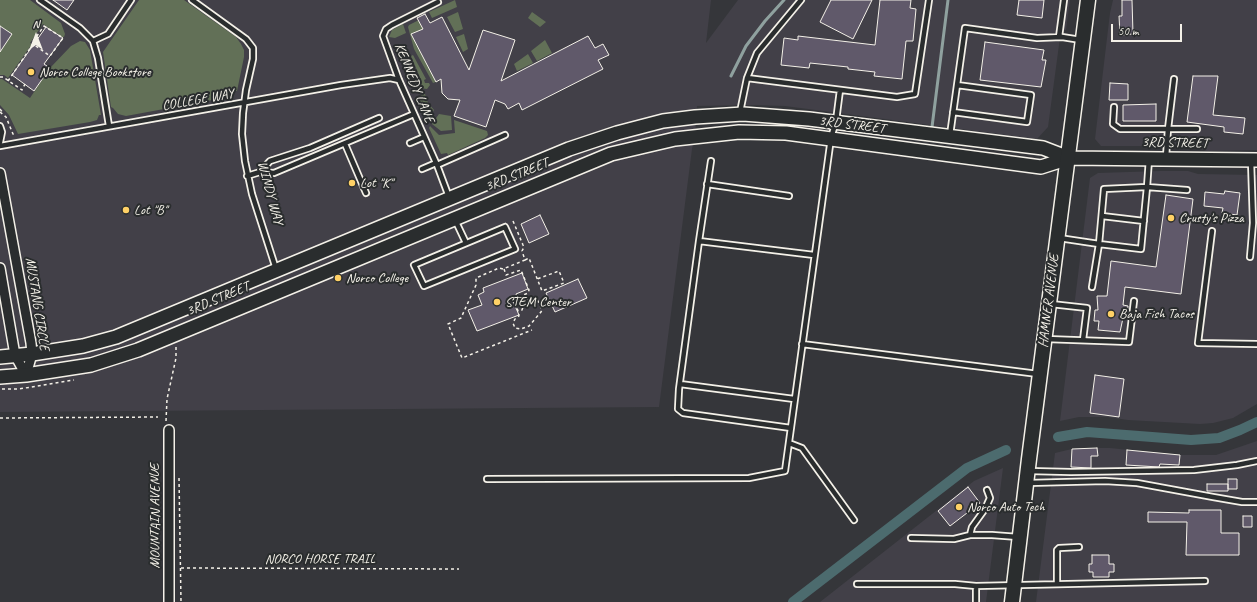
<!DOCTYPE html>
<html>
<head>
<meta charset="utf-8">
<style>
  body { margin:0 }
  #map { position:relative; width:1257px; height:602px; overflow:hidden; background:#35363a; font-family:Caveat,sans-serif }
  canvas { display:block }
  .north { position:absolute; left:16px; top:16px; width:40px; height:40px; -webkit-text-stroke:3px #2a2d2e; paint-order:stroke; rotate:0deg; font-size:11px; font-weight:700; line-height:16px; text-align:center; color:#f4f1e8 }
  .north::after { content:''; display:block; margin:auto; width:14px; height:18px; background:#f4f1e8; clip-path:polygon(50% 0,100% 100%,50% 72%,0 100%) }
  .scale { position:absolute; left:1111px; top:24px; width:71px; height:18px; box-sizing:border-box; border:2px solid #f4f1e8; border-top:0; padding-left:5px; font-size:12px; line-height:14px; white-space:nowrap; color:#f4f1e8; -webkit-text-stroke:3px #2a2d2e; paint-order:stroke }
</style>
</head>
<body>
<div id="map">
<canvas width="1257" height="602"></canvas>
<div class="north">N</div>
<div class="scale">50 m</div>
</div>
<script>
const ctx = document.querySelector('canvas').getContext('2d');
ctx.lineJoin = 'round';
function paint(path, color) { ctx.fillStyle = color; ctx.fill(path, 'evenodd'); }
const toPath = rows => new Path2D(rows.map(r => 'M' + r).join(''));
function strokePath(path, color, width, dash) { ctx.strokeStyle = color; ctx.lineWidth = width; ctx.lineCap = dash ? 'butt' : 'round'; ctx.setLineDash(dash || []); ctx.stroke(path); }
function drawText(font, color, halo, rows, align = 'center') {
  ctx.font = font + ' Caveat,sans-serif'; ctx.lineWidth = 4; ctx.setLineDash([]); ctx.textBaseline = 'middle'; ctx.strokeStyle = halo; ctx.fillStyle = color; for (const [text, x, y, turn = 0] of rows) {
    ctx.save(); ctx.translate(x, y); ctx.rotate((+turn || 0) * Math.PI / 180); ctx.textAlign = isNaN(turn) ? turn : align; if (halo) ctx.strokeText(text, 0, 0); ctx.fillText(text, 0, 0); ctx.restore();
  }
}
const built = toPath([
  [0,0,711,0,706,43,738,0,1070,0,1066,30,1061,30,1048,127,1037,139,785,106,753,105,697,106,695,136,692,149,659,407,0,412],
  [1113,0,1257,0,1257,150,1207,151,1201,149,1196,146,1101,146,1095,139,1110,13],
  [1160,171,1188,171,1198,174,1257,175,1257,404,1233,418,1213,423,1200,424,1128,420,1107,417,1079,417,1060,421,1090,178,1098,173],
  [1257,441,1257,602,1036,602,1055,453,1076,448,1110,448,1177,455,1216,455],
  [1003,468,986,602,820,602,974,481]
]);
const green = toPath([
  [0,0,30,0,61,23,65,34,64,37,62,37,43,24,30,43,32,44,8,78,4,75,0,75,0,52,12,34,0,26],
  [139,0,184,0,236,37,241,44,244,50,244,57,237,91,235,91,229,97,126,116,118,114,113,108,111,107,103,52],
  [455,0,457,7,432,18,429,12],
  [458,12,463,29,455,32,447,17],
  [532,12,546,22,540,27,528,18],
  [419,20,423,29,412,35,436,82,433,83,414,49,408,27,409,25],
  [403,24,406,33,395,38,389,37,392,30],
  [464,34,468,49,463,52,456,37],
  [545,40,552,53,537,61,531,51],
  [80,41,85,42,90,50,101,115,99,115,97,120,90,122,18,134,9,115,0,105,0,79,2,79,30,98,50,68,71,46],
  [528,54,533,63,517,71,514,64],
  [413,55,426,79,424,80,425,83,429,83,430,85,427,89,414,87,413,85,421,80,411,56],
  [425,94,428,103,434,110,430,116,424,112,420,101,421,95],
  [439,114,451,116,452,130,441,131,432,124],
  [454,120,487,131,488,135,485,138,448,155,447,153,441,154,429,128,430,126,439,135,455,133]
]);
const stream = toPath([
  [731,76,746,46,765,21,784,0],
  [932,127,948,0]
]);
const canal = toPath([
  [1058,437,1087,432,1191,440,1219,438,1240,430,1257,422],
  [793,602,967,468,1006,450]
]);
const building = toPath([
  [53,0,74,0,67,10,53,0],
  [831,0,872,0,853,39,820,22,831,0],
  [880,0,911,0,910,8,916,9,913,41,906,41,902,79,874,76,875,72,848,69,848,67,810,63,809,68,781,65,784,38,798,40,798,36,875,45,880,0],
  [1019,0,1044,0,1042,18,1017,15,1019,0],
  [1122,0,1132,0,1133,34,1120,35,1119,16,1122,16,1122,0],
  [425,14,430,23,442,17,469,70,483,30,515,40,501,81,588,36,595,48,603,44,609,55,598,60,603,69,522,110,519,103,508,109,505,104,495,100,486,127,454,116,460,100,448,99,442,93,441,79,436,82,411,34,423,29,417,18,425,14],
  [0,26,12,34,0,52,0,26],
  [46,27,63,38,44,64,50,68,34,91,12,75,46,27],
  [985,42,1044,50,1042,60,1046,60,1041,87,980,80,985,42],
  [1193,76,1218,76,1213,115,1245,118,1243,134,1224,132,1224,127,1187,122,1193,76],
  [1110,83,1128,84,1128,100,1109,100,1110,83],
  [1156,104,1156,121,1123,121,1123,105,1156,104],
  [1225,191,1240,193,1237,215,1222,213,1223,208,1204,206,1205,192,1224,194,1225,191],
  [1166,195,1193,199,1181,294,1125,287,1123,305,1128,306,1127,318,1123,318,1120,332,1098,330,1099,321,1094,321,1095,310,1098,310,1097,296,1107,296,1111,261,1156,267,1166,195],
  [540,215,549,234,529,243,521,224,540,215],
  [522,273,528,289,516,294,517,297,512,299,519,315,477,331,468,310,482,305,478,295,484,292,483,288,522,273],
  [578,279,587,298,555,312,546,293,578,279],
  [1095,375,1124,379,1119,417,1090,413,1095,375],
  [1097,448,1098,456,1091,456,1091,468,1071,467,1072,449,1097,448],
  [1127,450,1180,455,1179,465,1160,464,1159,467,1126,465,1127,450],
  [1228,479,1237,479,1237,489,1228,489,1228,479],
  [1207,484,1228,484,1228,491,1207,491,1207,484],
  [968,487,980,503,950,526,938,511,968,487],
  [1189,510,1221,510,1221,533,1239,533,1239,555,1186,555,1187,522,1148,522,1148,512,1189,513,1189,510],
  [1243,516,1252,516,1252,527,1243,527,1243,516],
  [1092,555,1109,555,1109,564,1114,564,1114,572,1109,572,1109,577,1093,577,1093,572,1089,572,1089,564,1092,564,1092,555]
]);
const path = toPath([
  [0,77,3,77,22,90,25,84],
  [8,81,33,44,50,56,63,38,44,26,32,43,33,44],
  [0,109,3,113],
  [0,112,6,117,13,134,15,136],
  [513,221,523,245,524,247,522,251,525,260,503,269,499,268,476,278,476,285,461,318,448,324,462,358,532,330],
  [525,260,529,258,542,291,564,283,559,271,537,279],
  [504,269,506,275,521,270,529,290,528,293,514,299,518,311,519,316,515,319,513,323,515,328,521,329,529,326,541,312,542,310,537,299,531,298,525,301,522,310,518,311],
  [2,389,19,389,74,380],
  [0,418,158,417],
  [166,421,167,399,176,358,176,347],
  [179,478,181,602],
  [181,568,459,569]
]);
const lane = toPath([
  [40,0,80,28,93,41,98,58,109,126],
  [192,0,246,39,253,48,253,59,246,90,243,113,242,134,245,161,252,194,276,269],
  [438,2,392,25,386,29,383,36,399,80,437,165,449,197],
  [1059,37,1064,0],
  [93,41,108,34,131,0],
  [747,78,897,97,915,94,929,0],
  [1114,107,1113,124,1120,129,1168,129,1174,79],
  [740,112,747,78,757,53,801,0],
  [953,112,1027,122,1031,95,957,85],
  [0,126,2,132,0,142],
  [950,135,965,28,1037,38,1062,37,1081,40],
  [410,143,424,137],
  [345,144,366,193],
  [0,146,341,85,390,78,399,80],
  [1166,157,1168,129,1197,129],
  [711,161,699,241,814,255],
  [437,165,505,135],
  [422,169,436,163],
  [260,172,270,161,310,148,379,118],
  [247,176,260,172,274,173,414,114],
  [707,184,789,196],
  [1102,216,1144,221],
  [456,219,457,224,466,243],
  [505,227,515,249,424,286,414,265,505,227],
  [1212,231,1198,343,1257,344],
  [1059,238,1099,244,1104,189,1147,187,1149,159],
  [699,241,679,389,678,409,683,413,791,428],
  [1250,257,1253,223,1251,161],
  [1092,287,1099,244,1141,249,1147,187,1187,190],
  [1051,304,1087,308,1083,340],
  [1046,339,1129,342,1134,301],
  [802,344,1038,374],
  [680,384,794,399],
  [789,443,802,448,854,520],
  [1029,471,1071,472,1194,470,1237,465,1257,461],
  [487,479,749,478,785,471,831,138,836,121,840,90],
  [1028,483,1105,481,1137,483,1213,497,1242,502,1257,502],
  [970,535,972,527,985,509,990,498,987,490],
  [911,538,954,539,970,535,992,535,1018,537],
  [857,584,955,584,976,586,1205,581],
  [1057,584,1057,550,1059,548,1079,547],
  [976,602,976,586]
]);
const street = toPath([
  [0,173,31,343,32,354,26,375],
  [0,268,15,355,26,375],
  [169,430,169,602]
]);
const secondary = toPath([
  [0,357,32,354,83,346,116,337,569,149,617,133,663,121,695,117,743,114,809,119,1043,148,1069,158],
  [0,377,26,375,91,365,138,350,611,154,675,139,739,132,786,133,1041,167,1069,158,1257,160]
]);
const primary = toPath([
  [1012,602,1029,459,1088,0]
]);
const markers = [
  [31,72,4,"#ffd166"],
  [352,183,4,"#ffd166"],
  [126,210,4,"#ffd166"],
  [1171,218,4,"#ffd166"],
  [338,278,4,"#ffd166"],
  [497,302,4,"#ffd166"],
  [1111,314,4,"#ffd166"],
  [959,507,4,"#ffd166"]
];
const poiNames = [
  ["Norco College Bookstore",39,72],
  ["Lot \"K\"",360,183],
  ["Lot \"B\"",134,210],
  ["Crusty's Pizza",1179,218],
  ["Norco College",346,278],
  ["STEM Center",505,302],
  ["Baja Fish Tacos",1119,314],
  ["Norco Auto Tech",967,507]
];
const streetNames = [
  ["KENNEDY LANE",414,83,68],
  ["COLLEGE WAY",198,100,-10],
  ["3RD STREET",852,125,7],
  ["3RD STREET",1175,143,1],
  ["3RD STREET",517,175,-22],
  ["WINDY WAY",270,193,75],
  ["3RD STREET",218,299,-23],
  ["HAMNER AVENUE",1049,301,-83],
  ["MUSTANG CIRCLE",37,304,81],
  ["MOUNTAIN AVENUE",155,516,-90],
  ["NORCO HORSE TRAIL",320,559]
];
paint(built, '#424048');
paint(green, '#627057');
strokePath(stream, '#8fa19f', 3);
strokePath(canal, '#4c6b6e', 10);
paint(building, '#60596a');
strokePath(building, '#f4f1e8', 1);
strokePath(lane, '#f4f1e8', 8);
strokePath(street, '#f4f1e8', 12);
strokePath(secondary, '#f4f1e8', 16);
strokePath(primary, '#f4f1e8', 17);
strokePath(path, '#f4f1e8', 1.5, [3, 3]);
strokePath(lane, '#2a2d2e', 4.5);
strokePath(street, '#2a2d2e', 9);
strokePath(secondary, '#2a2d2e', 13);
strokePath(primary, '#2a2d2e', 14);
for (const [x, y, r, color] of markers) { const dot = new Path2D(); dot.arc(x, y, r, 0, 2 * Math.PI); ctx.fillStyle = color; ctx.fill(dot); strokePath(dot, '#2a2d2e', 1.5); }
drawText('14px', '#f4f1e8', '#2a2d2e', poiNames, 'left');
drawText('14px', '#f4f1e8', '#2a2d2e', streetNames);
</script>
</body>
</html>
